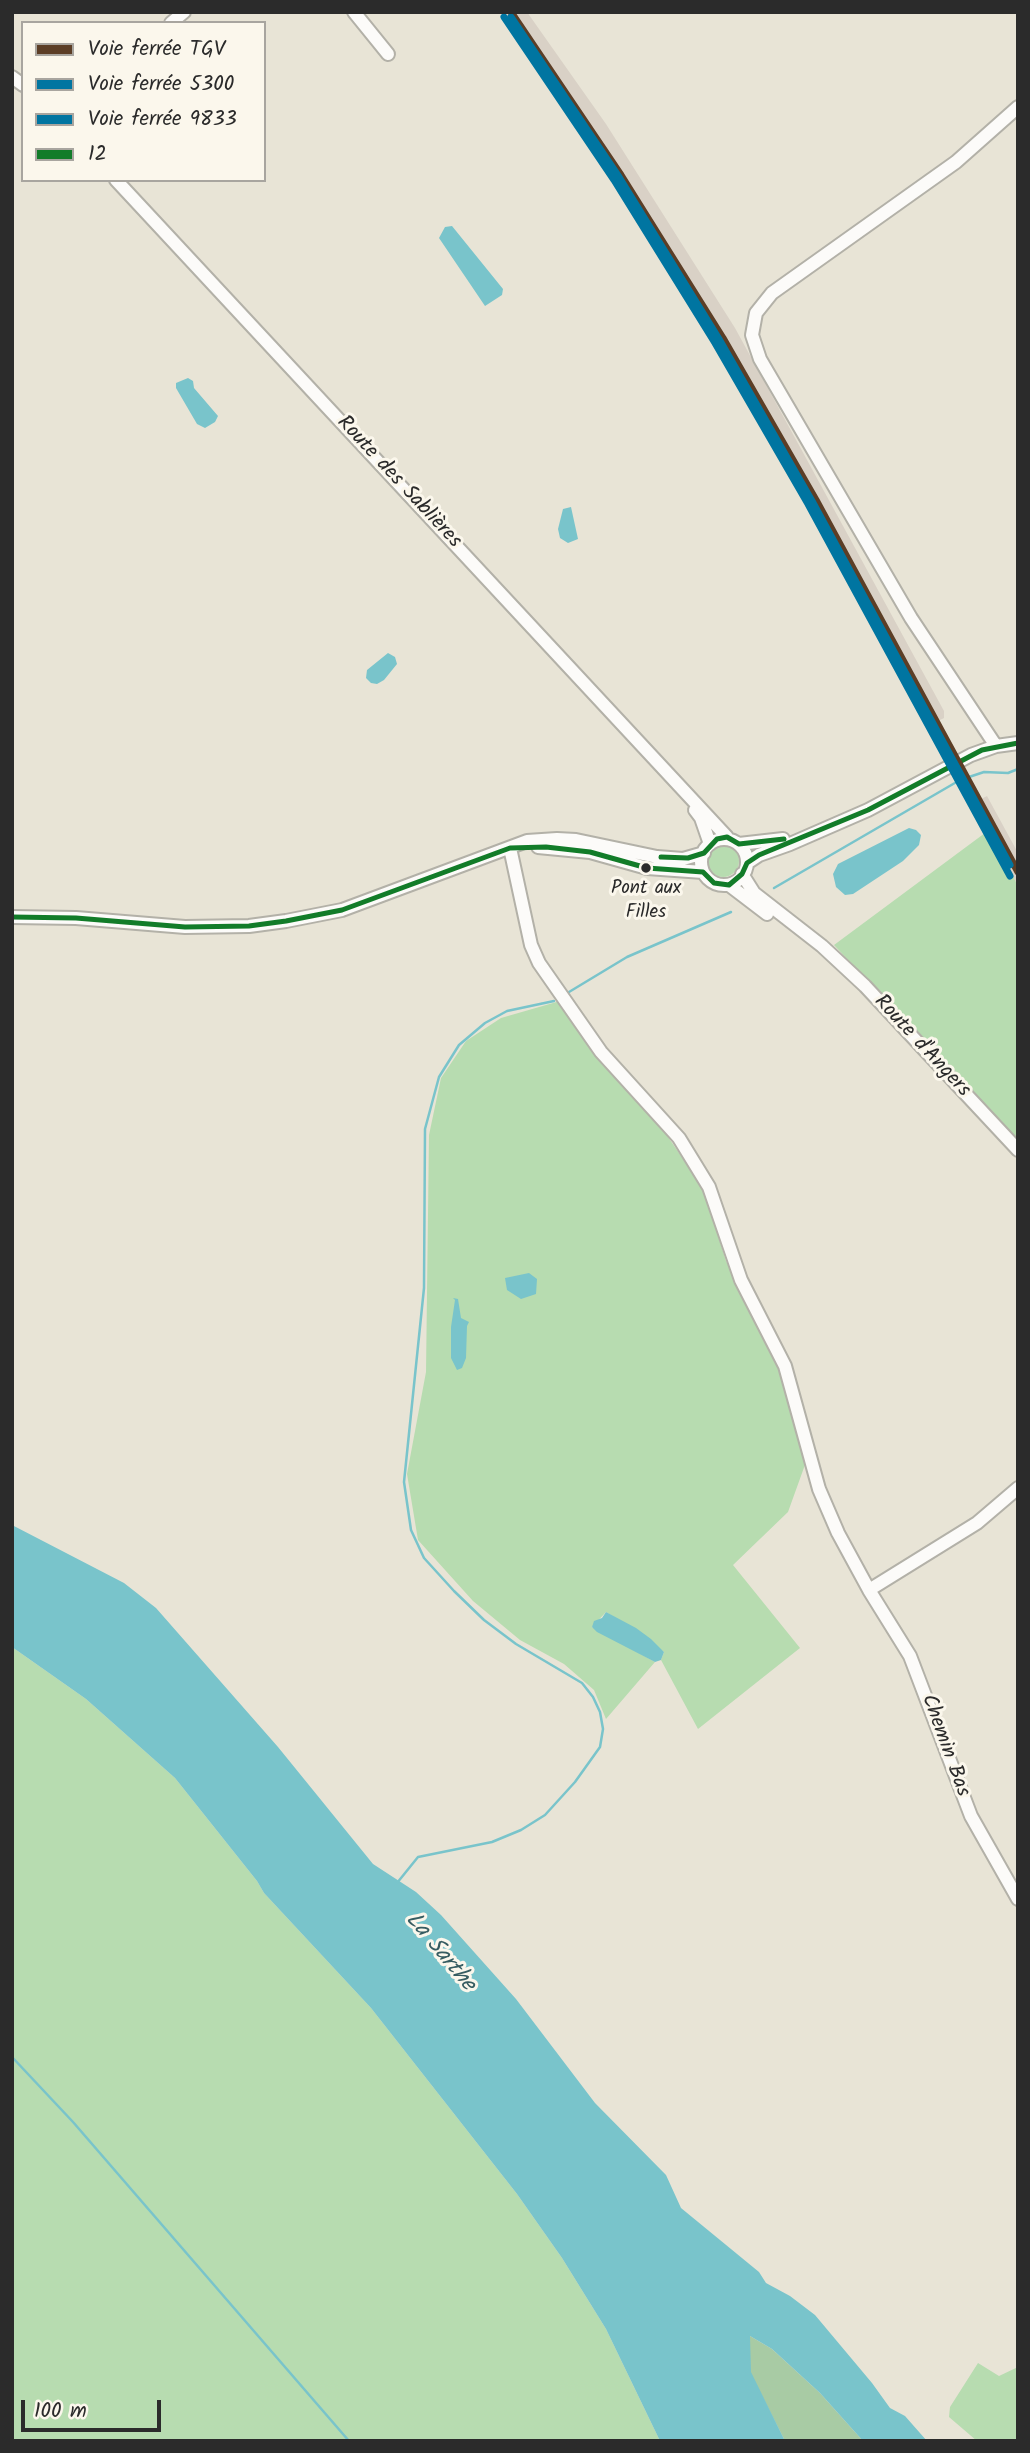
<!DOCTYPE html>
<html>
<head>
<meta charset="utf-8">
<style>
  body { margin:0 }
  #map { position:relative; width:1030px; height:2453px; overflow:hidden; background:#e8e4d6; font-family:Kalam,sans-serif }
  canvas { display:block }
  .frame { position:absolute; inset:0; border:14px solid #2b2b2b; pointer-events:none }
  .legend { position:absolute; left:21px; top:21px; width:245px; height:161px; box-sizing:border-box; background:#fbf7ec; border:2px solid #a8a59f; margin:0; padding:9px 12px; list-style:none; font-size:21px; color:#2b2b2b }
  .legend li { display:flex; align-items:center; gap:14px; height:35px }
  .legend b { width:35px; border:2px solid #a8a59f }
  .scale { position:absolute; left:21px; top:2400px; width:140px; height:32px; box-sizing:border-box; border:4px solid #2b2b2b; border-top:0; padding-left:9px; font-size:21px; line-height:24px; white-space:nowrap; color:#2b2b2b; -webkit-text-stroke:5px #fbf7ec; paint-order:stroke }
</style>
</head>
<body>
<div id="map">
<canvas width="1030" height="2453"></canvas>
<div class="frame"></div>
<ul class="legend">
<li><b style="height:9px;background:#5c3e26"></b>Voie ferrée TGV</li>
<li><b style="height:9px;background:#0075a1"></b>Voie ferrée 5300</li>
<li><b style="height:9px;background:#0075a1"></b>Voie ferrée 9833</li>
<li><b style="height:9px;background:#127c29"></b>12</li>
</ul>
<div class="scale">100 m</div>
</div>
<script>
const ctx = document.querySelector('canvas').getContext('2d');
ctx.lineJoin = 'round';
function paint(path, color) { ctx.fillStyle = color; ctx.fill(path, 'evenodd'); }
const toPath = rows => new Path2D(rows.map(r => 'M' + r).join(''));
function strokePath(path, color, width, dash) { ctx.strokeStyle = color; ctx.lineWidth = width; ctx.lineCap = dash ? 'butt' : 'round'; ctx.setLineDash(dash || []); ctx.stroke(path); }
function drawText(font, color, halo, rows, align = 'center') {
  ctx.font = font + ' Kalam,sans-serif'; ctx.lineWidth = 6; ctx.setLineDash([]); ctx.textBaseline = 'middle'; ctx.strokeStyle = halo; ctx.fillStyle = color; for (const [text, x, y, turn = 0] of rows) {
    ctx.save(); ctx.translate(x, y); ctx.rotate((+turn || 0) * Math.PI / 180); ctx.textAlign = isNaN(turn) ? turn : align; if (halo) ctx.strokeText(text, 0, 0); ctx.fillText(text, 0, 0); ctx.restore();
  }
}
const industrial = toPath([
  [502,12,527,12,606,124,735,328,944,711,944,718,932,724,923,715,711,333,592,144],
  [987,796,1018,853,1018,886,975,802]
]);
const green = toPath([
  [989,830,1018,886,1018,1137,1015,1139,834,945],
  '707 861a16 16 0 1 1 32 0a16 16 0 1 1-32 0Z',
  [560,1001,655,1118,703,1188,726,1261,781,1367,806,1462,788,1512,733,1565,800,1648,698,1729,661,1660,664,1652,614,1617,606,1612,592,1627,655,1662,606,1719,594,1690,564,1664,520,1640,473,1601,418,1540,407,1474,426,1372,429,1135,441,1078,466,1041,501,1018],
  [12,1647,86,1699,175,1778,257,1881,264,1893,371,2008,517,2194,562,2258,606,2329,660,2441,12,2441],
  [978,2363,999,2376,1018,2367,1018,2441,977,2441,949,2417,950,2407]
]);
const forest = toPath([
  [750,2336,772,2349,820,2393,863,2441,785,2441,750,2372]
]);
const water = toPath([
  [452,226,503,289,502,295,485,306,439,238,445,227],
  [188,378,193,381,194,388,218,416,215,422,205,428,197,424,176,388,176,383],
  [571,507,578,539,568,543,560,538,558,529,563,509],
  [388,653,395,657,397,664,384,680,377,684,371,683,366,678,367,670],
  [909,828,916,830,921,835,919,845,903,861,853,894,845,895,836,887,833,874,838,864],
  [529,1273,537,1279,536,1294,521,1299,507,1290,505,1278],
  [453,1298,458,1299,461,1318,469,1322,467,1326,466,1358,462,1368,457,1370,451,1358,451,1327,455,1300],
  [12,1525,124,1583,156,1608,278,1747,373,1864,416,1892,441,1915,516,1999,595,2103,666,2175,681,2208,759,2272,766,2283,790,2296,815,2315,872,2383,890,2408,905,2416,927,2441,863,2441,820,2393,772,2349,750,2336,751,2372,785,2441,660,2441,606,2329,562,2258,517,2194,371,2008,264,1893,257,1881,175,1778,86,1699,12,1647],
  [606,1612,636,1628,651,1639,664,1652,661,1660,655,1662,597,1632,592,1627,594,1621,602,1618]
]);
const stream = toPath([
  [774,888,960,780,984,772,1008,773,1018,769],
  [569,992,627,957,731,912],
  [397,1883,418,1857,492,1842,521,1830,545,1815,575,1782,600,1747,603,1729,600,1712,593,1697,582,1683,516,1644,484,1620,454,1591,424,1558,411,1530,404,1482,424,1288,425,1129,439,1077,459,1045,485,1023,507,1011,554,1001],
  [12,2057,73,2122,349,2441]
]);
const minor = toPath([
  [354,12,388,54],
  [171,23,184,12],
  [12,77,23,85],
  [116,180,727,837],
  [996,746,911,618,760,359,752,335,756,313,772,293,956,162,1018,107],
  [695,810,701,818,710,844],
  '701 862a23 23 0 1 1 46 0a23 23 0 1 1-46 0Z',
  [739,844,783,839],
  [538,847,590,852,647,868,703,872],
  [510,848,531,945,539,963,601,1052,679,1138,709,1187,741,1280,785,1366,819,1489,838,1533,869,1590],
  [747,863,759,855,790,844,868,810,971,755,996,746,1018,743],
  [742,874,754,893,822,946,865,986,1018,1150],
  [729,885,767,914],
  [12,917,76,918,185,927,249,926,286,921,342,910,527,841,557,839,576,840,657,857,683,859,704,853],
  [1018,1488,977,1523,869,1590,910,1656,971,1816,1018,1899]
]);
const bus1 = toPath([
  [661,857,688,858,704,853,717,839,727,837,739,844,784,839],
  [12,917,76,918,185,927,249,926,286,921,342,910,510,848,546,847,590,852,647,868,703,872,714,883,729,885,742,874,747,863,759,855,868,810,982,750,1018,743]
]);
const rail1 = toPath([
  [511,12,621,175,723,338,816,500,1018,872]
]);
const rail2 = toPath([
  [504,17,614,180,715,343,808,504,1010,876]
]);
const rail3 = toPath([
  [511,17,619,177,719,339,812,501,1010,865]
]);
const markers = [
  [646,868,6,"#2b2b2b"]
];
const busNames = [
  ["Pont aux",646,890],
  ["Filles",646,914]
];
const streetNames = [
  ["Route des Sablières",398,483,47],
  ["Route d'Angers",921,1047,47],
  ["Chemin Bas",944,1746,70]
];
const waterNames = [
  ["La Sarthe",439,1953,50]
];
paint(industrial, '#d9d1c6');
paint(green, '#b7dcb0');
paint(forest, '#a8cba4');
paint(water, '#79c4cb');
strokePath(stream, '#79c4cb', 2.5);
strokePath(minor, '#b3b1a8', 16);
strokePath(minor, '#fcfbf9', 12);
strokePath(bus1, '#127c29', 5);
strokePath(rail1, '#5c3e26', 7);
strokePath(rail2, '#0075a1', 7);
strokePath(rail3, '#0075a1', 7);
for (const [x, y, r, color] of markers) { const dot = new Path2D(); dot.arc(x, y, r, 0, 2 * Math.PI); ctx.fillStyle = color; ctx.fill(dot); strokePath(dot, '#fbf7ec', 2.5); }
drawText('19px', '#2b2b2b', '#fbf7ec', busNames);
drawText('21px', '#2b2b2b', '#fbf7ec', streetNames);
drawText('italic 23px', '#365c61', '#fbf7ec', waterNames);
</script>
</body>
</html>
